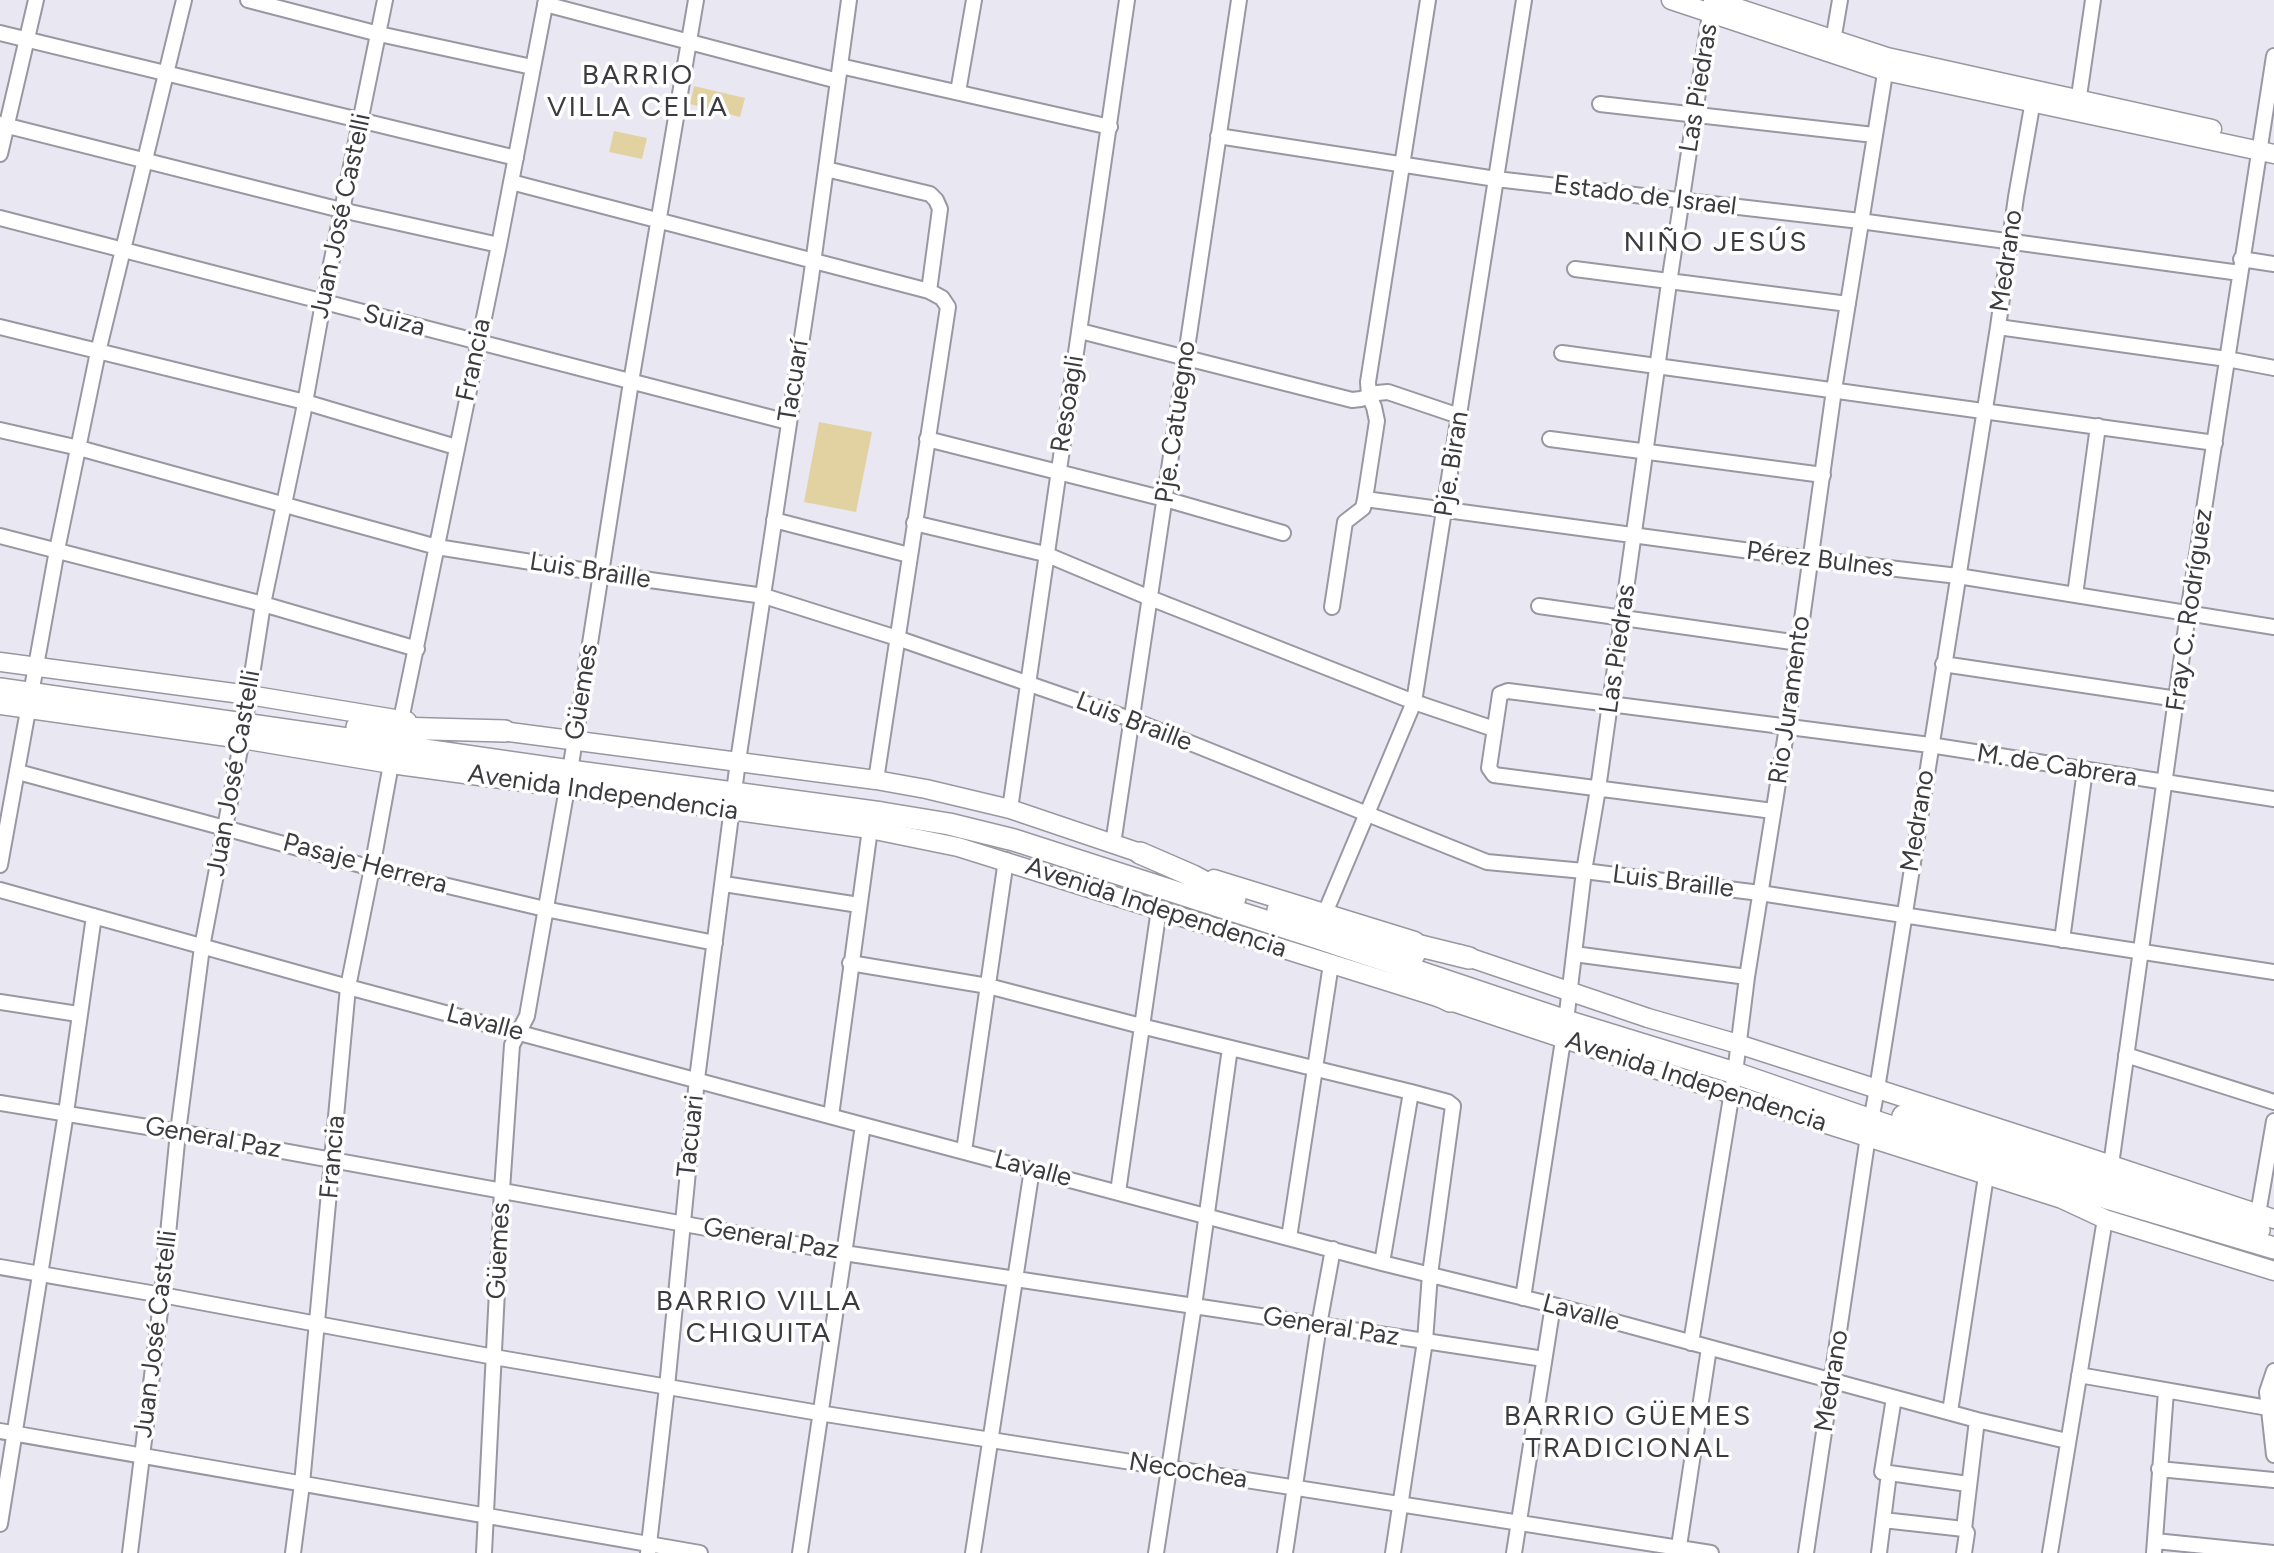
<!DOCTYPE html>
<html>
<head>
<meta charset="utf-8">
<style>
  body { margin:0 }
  canvas { display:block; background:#e9e7f2 }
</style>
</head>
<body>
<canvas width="2274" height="1553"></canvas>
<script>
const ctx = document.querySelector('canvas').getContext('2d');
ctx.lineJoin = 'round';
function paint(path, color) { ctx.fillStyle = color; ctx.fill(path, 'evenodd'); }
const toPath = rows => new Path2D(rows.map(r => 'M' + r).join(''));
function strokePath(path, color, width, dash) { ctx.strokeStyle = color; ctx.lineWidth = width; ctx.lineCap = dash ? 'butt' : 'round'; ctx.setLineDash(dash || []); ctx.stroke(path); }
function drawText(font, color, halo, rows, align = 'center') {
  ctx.font = font + ' Figtree,sans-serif'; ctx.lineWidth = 7; ctx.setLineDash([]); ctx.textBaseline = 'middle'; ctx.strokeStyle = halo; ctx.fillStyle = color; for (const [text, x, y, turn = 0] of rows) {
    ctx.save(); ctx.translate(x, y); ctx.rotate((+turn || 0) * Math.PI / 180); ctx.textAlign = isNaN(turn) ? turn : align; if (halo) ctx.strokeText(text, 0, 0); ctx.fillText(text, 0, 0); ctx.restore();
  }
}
const green = toPath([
  [694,86,745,98,740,117,690,104],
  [614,131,647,138,642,159,609,152],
  [819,422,872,432,856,512,804,502]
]);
const minor = toPath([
  [248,0,379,34,532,67],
  [545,4,838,81],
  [0,33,516,158],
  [1832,47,1840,0],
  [840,66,1110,127],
  [958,92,974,0],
  [1600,104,1874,135],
  [2077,110,2093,0],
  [0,124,341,210,499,245],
  [1218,136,1496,179,1860,221,2240,273],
  [0,154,36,0],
  [826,169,930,194,936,200,940,209,929,291],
  [511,182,929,291,942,298,948,307,876,780],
  [0,218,788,422],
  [2241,259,2274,264],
  [1575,269,1848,304],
  [0,327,305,402,456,447],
  [1998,327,2227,359,2274,368],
  [1080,331,1352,400,1361,399,1377,393,1388,392,1459,416],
  [1562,353,2215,443],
  [0,430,79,448,437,547,600,573,764,596,897,638,1133,720,1487,862,1584,871,1760,893,2274,972],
  [927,439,1165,499,1283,533],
  [1550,439,1823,475],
  [1365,499,1810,559,1958,576,2274,627],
  [774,520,909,555],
  [914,523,1045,554,1150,598,1414,702,1494,729],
  [0,536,263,604,417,649],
  [2075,595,2098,426],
  [1539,606,1799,643],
  [1332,607,1345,522,1363,508,1365,499,1377,421,1374,407,1369,396,1368,382,1428,0],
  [1943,664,2177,699],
  [401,720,499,245,546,0],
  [18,772,372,868,545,909,715,943],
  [1010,809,1127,0],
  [1773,811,1494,775,1489,768,1500,694,1508,691,1930,745,2274,799],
  [1113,844,1239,0],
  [0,865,57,550,98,352,184,0],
  [724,884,859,905],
  [0,890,348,987,863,1125,1382,1263,1553,1305,1977,1420,2067,1441],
  [1325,913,1414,702,1524,0],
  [2062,940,2085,770],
  [1574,954,1747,977],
  [850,963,988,986,1141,1026,1411,1092,1448,1102,1453,1106,1430,1274,1425,1341,1393,1553],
  [0,1002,78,1014],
  [2126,1055,2274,1102],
  [0,1103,178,1132,844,1253,1544,1359],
  [831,1116,870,829],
  [964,1151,1006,860],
  [2111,1165,2188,613,2274,56],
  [1118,1192,1159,909],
  [2258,1214,2274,1121],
  [1289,1238,1331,964],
  [1382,1263,1411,1092],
  [0,1267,162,1295,494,1357,819,1413,1711,1553],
  [1523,1298,1566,1021,1584,871,1598,789,1669,283,1710,14,1713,4],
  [1691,1343,1735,1073,1747,977,1787,727,1834,390,1887,61],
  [2274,1371,2267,1392,2274,1455],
  [2079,1375,2274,1409],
  [1894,1398,1882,1472,1968,1484],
  [1950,1412,1986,1176],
  [0,1431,700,1553],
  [2159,1469,2274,1480],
  [1883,1520,1964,1529],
  [0,1524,66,1113,94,916],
  [2155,1541,2274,1553],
  [130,1553,162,1295,178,1132,202,947,242,739,263,604,303,414,323,303,385,0],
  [293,1553,302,1484,348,987,372,868,391,764],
  [484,1553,502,1190,512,1045,527,1016,570,771,631,382,696,0],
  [648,1553,667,1387,697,1079,738,761,811,278,849,0],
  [800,1553,863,1125],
  [973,1553,1032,1169],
  [1156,1553,1194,1306,1230,1048],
  [1285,1553,1319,1325,1333,1249],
  [1514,1553,1553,1305],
  [1678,1553,1709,1348],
  [1806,1553,1868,1136,1877,1089,1998,327,2016,197,2034,95],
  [1879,1553,1889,1473],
  [1964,1553,1967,1533,1964,1529,1977,1420],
  [2050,1553,2105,1219],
  [2154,1553,2166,1391]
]);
const major = toPath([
  [1671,0,1885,71,2274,154],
  [1713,0,1887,57,2212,129],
  [0,662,249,695,407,721],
  [0,705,242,739,391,764,870,829,958,847,1450,1001,1688,1080,2062,1199,2105,1219,2274,1271],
  [494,730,876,780,926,789,1010,809,1152,857],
  [1214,879,1415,941],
  [1459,954,1648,1018,1738,1044,2057,1147,2274,1219]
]);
const highway = toPath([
  [0,689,570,771,882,813,949,824,1014,840,1318,938,1566,1021,1735,1073,1871,1120,2110,1199,2274,1248],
  [357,727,505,731],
  [474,767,511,779],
  [1140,853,1193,876,1235,898],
  [1278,910,1414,955],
  [1400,941,1469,958],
  [1402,978,1450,1001],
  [1903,1116,2115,1180,2259,1230]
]);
const streetNames = [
  ["Las Piedras",1699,88,-81],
  ["Estado de Israel",1645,196,7],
  ["Juan José Castelli",341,216,-78],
  ["Medrano",2007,261,-82],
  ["Suiza",394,321,14],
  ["Francia",474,360,-78],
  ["Tacuarí",794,381,-81],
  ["Resoagli",1068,404,-81],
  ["Pje. Catuegno",1176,422,-82],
  ["Pje. Biran",1452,464,-81],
  ["Pérez Bulnes",1820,560,7],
  ["Luis Braille",590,571,9],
  ["Fray C. Rodríguez",2190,610,-82],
  ["Las Piedras",1618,649,-82],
  ["Güemes",582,692,-81],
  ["Rio Juramento",1790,700,-82],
  ["Luis Braille",1134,722,21],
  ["M. de Cabrera",2057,766,9],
  ["Juan José Castelli",234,773,-80],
  ["Avenida Independencia",603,793,8],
  ["Medrano",1918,821,-81],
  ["Pasaje Herrera",365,864,15],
  ["Luis Braille",1673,882,7],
  ["Avenida Independencia",1156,908,18],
  ["Lavalle",485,1023,15],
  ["Avenida Independencia",1696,1082,18],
  ["Tacuari",691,1136,-84],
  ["General Paz",213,1138,10],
  ["Francia",333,1157,-85],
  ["Lavalle",1033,1169,15],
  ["General Paz",771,1239,10],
  ["Güemes",499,1251,-87],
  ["Lavalle",1581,1313,15],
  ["General Paz",1331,1327,9],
  ["Juan José Castelli",156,1334,-83],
  ["Medrano",1832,1381,-81],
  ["Necochea",1188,1471,9]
];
const neighbourhoodNames = [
  ["BARRIO",638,76],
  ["VILLA CELIA",638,108],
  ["NIÑO JESÚS",1716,243],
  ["BARRIO VILLA",759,1302],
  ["CHIQUITA",759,1334],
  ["BARRIO GÜEMES",1628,1417],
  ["TRADICIONAL",1628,1449]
];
paint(green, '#e3d2a1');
strokePath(minor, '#9997a1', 18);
strokePath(major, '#9997a1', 21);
strokePath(highway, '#9997a1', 24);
strokePath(minor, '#fff', 14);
strokePath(major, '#fff', 18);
strokePath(highway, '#fff', 21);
drawText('26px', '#3c3b3f', '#fff', streetNames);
ctx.letterSpacing = '2px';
drawText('28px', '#3c3b3f', '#fff', neighbourhoodNames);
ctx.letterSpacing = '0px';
</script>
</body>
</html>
